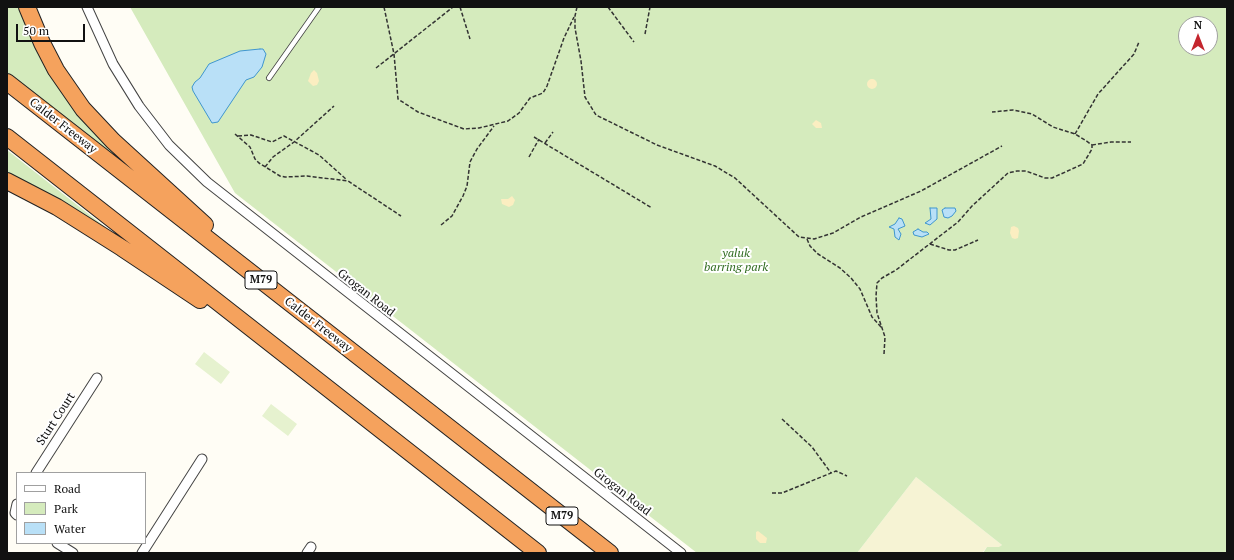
<!DOCTYPE html>
<html>
<head>
<meta charset="utf-8">
<style>
  body { margin:0 }
  #map { position:relative; width:1234px; height:560px; overflow:hidden; background:#fffdf5; font-family:"PT Serif",serif }
  canvas { display:block }
  .frame { position:absolute; inset:0; border:8px solid #111; pointer-events:none }
  .legend { position:absolute; left:16px; top:472px; width:130px; height:72px; box-sizing:border-box; background:#fff; border:1px solid #a0a0a0; margin:0; padding:5px 7px; list-style:none; font-size:12px; color:#111 }
  .legend li { display:flex; align-items:center; gap:8px; height:20px }
  .legend b { width:20px; border:1px solid #a0a0a0 }
  .north { position:absolute; left:1178px; top:16px; width:40px; height:40px; box-sizing:border-box; background:#fff; border:1px solid #a0a0a0; border-radius:50%; rotate:0deg; font-size:11px; font-weight:700; line-height:16px; text-align:center; color:#111 }
  .north::after { content:''; display:block; margin:auto; width:14px; height:18px; background:#c4262e; clip-path:polygon(50% 0,100% 100%,50% 72%,0 100%) }
  .scale { position:absolute; left:16px; top:24px; width:69px; height:18px; box-sizing:border-box; border:2px solid #111; border-top:0; padding-left:5px; font-size:12px; line-height:14px; white-space:nowrap; color:#111; -webkit-text-stroke:3px #fff; paint-order:stroke }
</style>
</head>
<body>
<div id="map">
<canvas width="1234" height="560"></canvas>
<div class="frame"></div>
<ul class="legend">
<li><b style="height:5px;background:#fff"></b>Road</li>
<li><b style="height:11px;background:#d5ebbd"></b>Park</li>
<li><b style="height:11px;background:#b9e0f7"></b>Water</li>
</ul>
<div class="north">N</div>
<div class="scale">50 m</div>
</div>
<script>
const ctx = document.querySelector('canvas').getContext('2d');
ctx.lineJoin = 'round';
function paint(path, color) { ctx.fillStyle = color; ctx.fill(path, 'evenodd'); }
const toPath = rows => new Path2D(rows.map(r => 'M' + r).join(''));
function strokePath(path, color, width, dash) { ctx.strokeStyle = color; ctx.lineWidth = width; ctx.lineCap = dash ? 'butt' : 'round'; ctx.setLineDash(dash || []); ctx.stroke(path); }
function drawText(font, color, halo, rows, align = 'center') {
  ctx.font = font + ' "PT Serif",serif'; ctx.lineWidth = 4; ctx.setLineDash([]); ctx.textBaseline = 'middle'; ctx.strokeStyle = halo; ctx.fillStyle = color; for (const [text, x, y, turn = 0] of rows) {
    ctx.save(); ctx.translate(x, y); ctx.rotate((+turn || 0) * Math.PI / 180); ctx.textAlign = isNaN(turn) ? turn : align; if (halo) ctx.strokeText(text, 0, 0); ctx.fillText(text, 0, 0); ctx.restore();
  }
}
const farmland = toPath([
  [916,477,1002,545,1000,547,987,547,982,553,857,553]
]);
const green = toPath([
  [7,7,20,7,38,50,170,199,124,166,7,73],
  [130,7,1227,7,1227,553,983,553,987,547,999,547,1002,545,916,477,857,553,697,553,235,193],
  [1186,24,1210,24,1210,48,1186,48],
  [7,150,118,237,7,175]
]);
const sand = toPath([
  [314,70,317,73,319,81,317,85,313,86,308,81,311,73],
  '867 84a5 5 0 1 1 10 0a5 5 0 1 1-10 0Z',
  [816,120,821,123,822,128,816,128,812,124],
  [512,196,515,200,513,205,509,207,502,204,501,199,508,199],
  [1014,226,1018,228,1019,231,1018,238,1015,239,1012,238,1010,233,1011,227],
  [758,531,767,538,766,543,760,543,756,539,756,532]
]);
const pitch = toPath([
  [204,352,230,372,221,384,195,364],
  [271,404,297,424,288,436,262,416]
]);
const water = toPath([
  [260,49,263,49,266,54,262,67,254,77,246,80,218,122,212,123,193,91,192,87,195,82,200,78,209,64,240,51,260,49],
  [930,208,937,208,937,219,930,225,925,223,931,219,930,208],
  [945,208,955,208,956,211,952,216,948,218,944,217,942,210,945,208],
  [899,218,902,219,905,226,898,229,901,234,899,240,895,237,894,229,889,227,895,224,899,218],
  [918,229,923,232,927,232,929,234,922,237,914,235,913,232,918,229]
]);
const path = toPath([
  [384,7,394,54,398,99,418,112,464,129,479,128,508,121,519,113,530,98,543,93,547,86,564,38,574,17],
  [460,7,470,39],
  [577,7,575,16,575,28,581,61,585,97,596,115,657,145,715,166,735,178,799,237,814,239,833,233,861,217,921,191,1002,146],
  [608,7,634,42],
  [645,34,650,7],
  [376,68,453,7],
  [235,134,250,147,255,159,259,163,280,176,285,177,307,176,348,181,401,216],
  [1075,134,1098,94,1134,54,1139,42],
  [238,136,251,135,272,142,284,136,319,155,347,180],
  [534,137,652,208],
  [545,143,553,132],
  [1092,145,1111,142,1131,142],
  [529,157,539,139],
  [265,167,273,157,294,142,334,106],
  [441,225,452,216,463,196,467,186,470,162,477,149,494,126],
  [807,239,810,246,818,254,840,268,851,278,860,289,872,317,881,327],
  [930,244,949,250,955,250,978,240],
  [884,354,885,337,877,313,876,296,877,283,882,278,896,270,958,222,972,206,1008,173,1017,171,1026,171,1045,178,1052,178,1083,164,1092,149,1092,145,1085,140,1075,134,1053,127,1032,114,1013,110,992,112],
  [782,419,812,447,831,473],
  [772,493,782,493,836,471,847,476]
]);
const service = toPath([
  [269,78,319,7]
]);
const minor = toPath([
  [87,7,113,64,139,106,169,145,207,182,681,553],
  [36,473,97,378],
  [17,504,15,513,17,515],
  [57,543,73,553],
  [142,553,202,459],
  [307,553,311,547]
]);
const motorway = toPath([
  [27,7,42,43,56,70,83,109,113,141,205,225],
  [7,82,610,553],
  [7,137,538,553],
  [7,181,57,207,122,248,200,300]
]);
const shields = [
  [261,280,32],
  [562,516,32]
];
const shieldNames = [
  ["M79",261,280],
  ["M79",562,516]
];
const streetNames = [
  ["Calder Freeway",63,126,38],
  ["Grogan Road",366,293,38],
  ["Calder Freeway",318,325,38],
  ["Sturt Court",56,419,-57],
  ["Grogan Road",622,492,38]
];
const parkNames = [
  ["yaluk",736,254],
  ["barring park",736,268]
];
paint(farmland, '#f6f3d4');
paint(green, '#d5ebbd');
paint(sand, '#fbeec1');
paint(pitch, '#e6f2cf');
paint(water, '#b9e0f7');
strokePath(water, '#3f96cf', 1);
strokePath(service, '#444', 6);
strokePath(minor, '#444', 11);
strokePath(motorway, '#222', 18);
strokePath(path, '#333', 1.5, [4, 2]);
strokePath(service, '#fff', 4.5);
strokePath(minor, '#fff', 9);
strokePath(motorway, '#f5a25d', 16);
for (const [x, y, w] of shields) { const box = new Path2D(); box.roundRect(x - w / 2, y - 9, w, 18, 3); ctx.fillStyle = '#fff'; ctx.fill(box); strokePath(box, '#111', 1); }
drawText('bold 11px', '#111', null, shieldNames);
drawText('12px', '#111', '#fff', streetNames);
drawText('italic 12px', '#2f6b1f', '#fff', parkNames);
</script>
</body>
</html>
